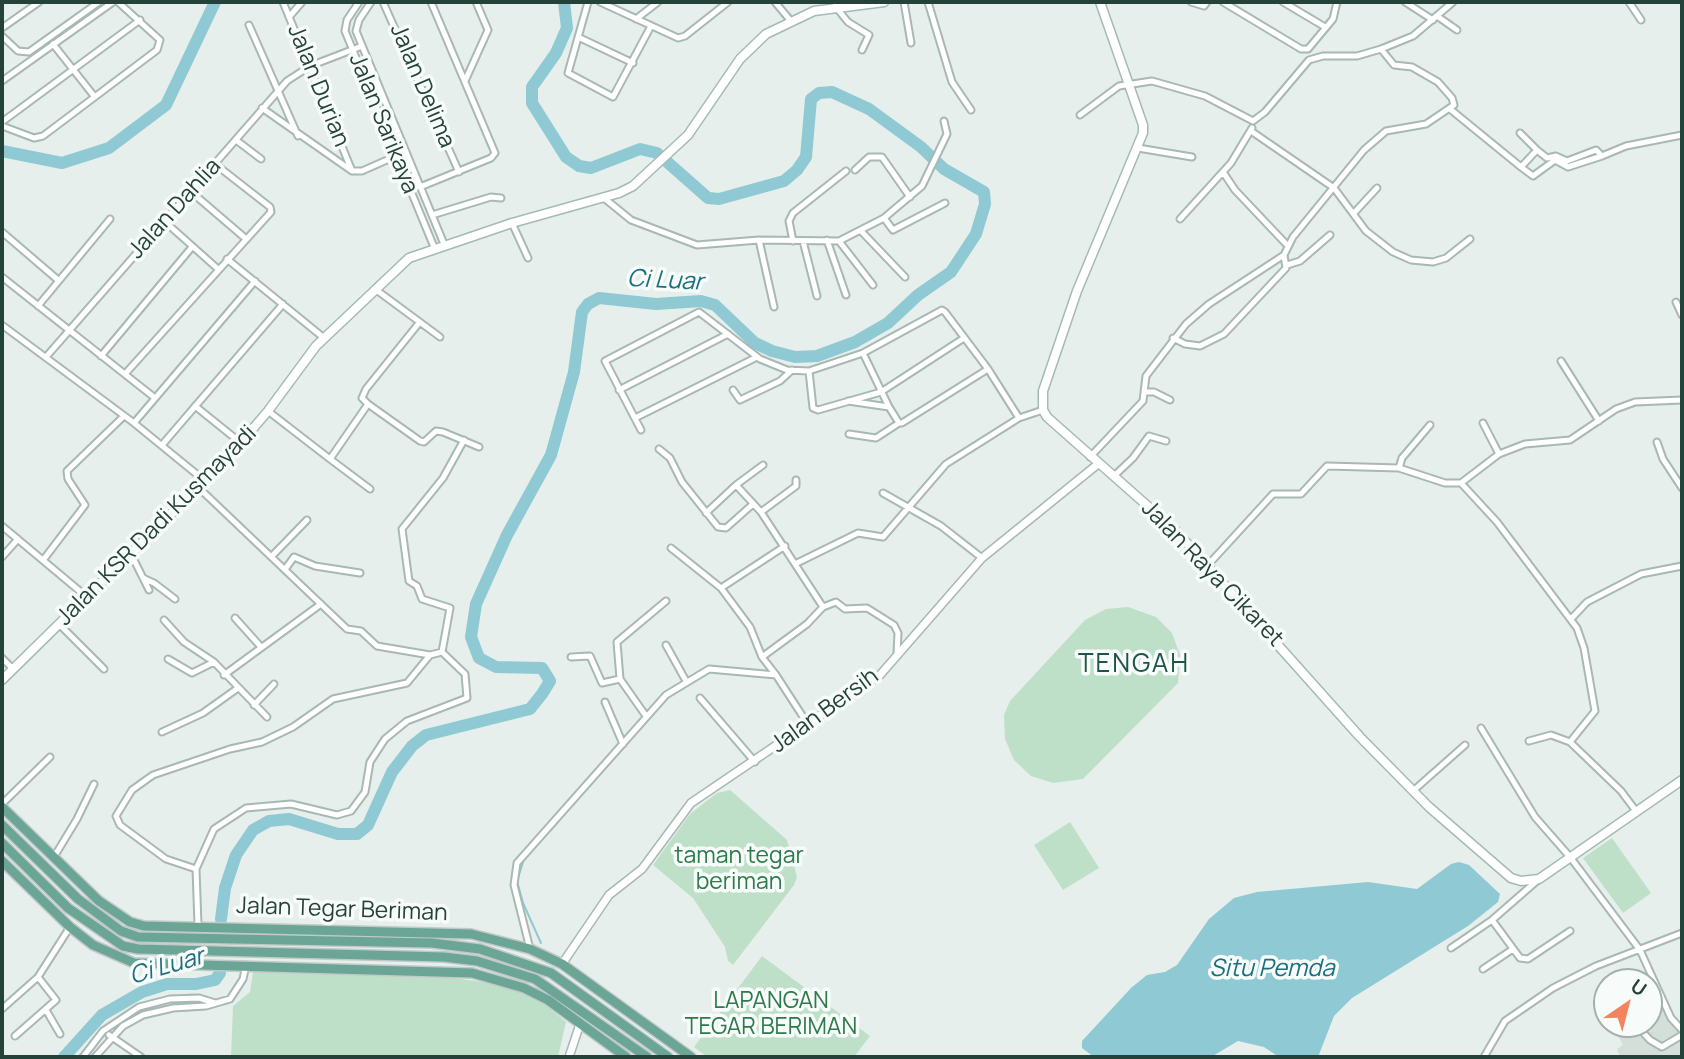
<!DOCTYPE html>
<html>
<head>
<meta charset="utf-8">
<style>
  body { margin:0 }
  #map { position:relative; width:1684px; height:1059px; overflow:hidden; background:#e6efeb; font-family:Manrope,sans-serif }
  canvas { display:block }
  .frame { position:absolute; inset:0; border:4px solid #24423a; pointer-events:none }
  .north { position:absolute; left:1593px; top:968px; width:70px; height:70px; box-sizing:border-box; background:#f7fbf9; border:2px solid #a3b1ad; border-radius:50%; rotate:35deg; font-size:19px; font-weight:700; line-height:28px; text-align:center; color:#24423a }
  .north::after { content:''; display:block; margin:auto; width:24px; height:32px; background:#f4845f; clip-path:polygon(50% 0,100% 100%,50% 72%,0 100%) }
</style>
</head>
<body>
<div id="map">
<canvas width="1684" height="1059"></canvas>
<div class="frame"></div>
<div class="north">U</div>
</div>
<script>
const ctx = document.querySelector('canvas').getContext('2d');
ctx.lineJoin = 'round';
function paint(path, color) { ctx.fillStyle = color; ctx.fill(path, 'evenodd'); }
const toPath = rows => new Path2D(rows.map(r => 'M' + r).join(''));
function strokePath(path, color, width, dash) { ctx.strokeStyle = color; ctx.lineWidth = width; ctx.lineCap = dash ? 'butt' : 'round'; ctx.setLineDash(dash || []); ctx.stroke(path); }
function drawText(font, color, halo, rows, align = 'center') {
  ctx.font = font + ' Manrope,sans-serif'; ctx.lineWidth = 7; ctx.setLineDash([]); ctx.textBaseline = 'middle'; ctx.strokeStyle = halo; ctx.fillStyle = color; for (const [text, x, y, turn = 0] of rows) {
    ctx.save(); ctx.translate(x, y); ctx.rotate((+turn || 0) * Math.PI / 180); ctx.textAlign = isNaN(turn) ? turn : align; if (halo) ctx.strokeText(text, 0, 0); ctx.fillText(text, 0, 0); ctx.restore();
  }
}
const built = toPath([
  [1655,992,1673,1026,1682,1036,1682,1057,1620,1057,1617,1049,1623,1045,1612,1024,1649,1024,1649,995]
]);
const green = toPath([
  [1128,607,1156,617,1172,633,1180,655,1178,683,1083,779,1053,783,1031,776,1014,760,1005,739,1004,715,1010,701,1085,620,1106,609],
  [730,790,787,840,797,877,794,885,733,965,728,961,725,947,693,898,653,865,690,814,717,793],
  [1070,822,1099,868,1063,890,1034,845],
  [1612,838,1651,893,1623,913,1583,858],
  [762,956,870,1036,854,1057,707,1057,694,1047],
  [253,972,434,975,503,985,541,1001,566,1022,558,1057,231,1057,233,1006,250,992]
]);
const water = toPath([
  [1459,862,1469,865,1500,894,1498,902,1468,926,1352,998,1334,1016,1318,1057,1279,1057,1264,1047,1238,1041,1211,1057,1094,1057,1082,1048,1082,1041,1131,988,1147,975,1165,972,1177,965,1209,919,1234,898,1257,892,1368,882,1417,889,1451,864]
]);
const stream = toPath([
  [542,839,557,823],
  [524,859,517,881,523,903,541,943]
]);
const river = toPath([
  [2,151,62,163,109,148,166,105,215,2],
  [221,919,225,888,236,855,253,830,269,821,289,819,338,834,357,834,368,825,392,772,412,746,426,735,530,709,542,694,550,681,542,668,496,667,479,658,471,637,476,604,507,535,551,455,574,372,582,312,588,304,599,298,656,304,701,301,715,305,755,343,772,351,795,357,817,356,855,342,888,323,918,295,951,272,976,234,985,204,984,192,944,169,921,147,869,109,832,92,819,93,811,99,806,157,797,170,784,181,719,199,708,198,657,153,640,149,591,168,579,166,566,157,532,103,532,87,556,53,567,28,564,2],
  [64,1057,102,1015,142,992,167,984,196,984,215,980,220,973]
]);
const minor = toPath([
  [283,2,352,171],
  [359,2,347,20,345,31,434,247],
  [371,2,359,20,356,31,444,244],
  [383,2,459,172],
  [588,2,568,73,613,97,651,26],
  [600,2,678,38,685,36,728,2],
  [775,2,790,20],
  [904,2,911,43],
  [928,2,952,82,971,110],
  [1191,2,1204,6,1207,2],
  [1223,2,1301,49,1308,49,1333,19,1337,2],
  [1283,2,1325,27],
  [1405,2,1433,20],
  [1629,2,1641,20],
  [835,6,848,22,869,35,862,50],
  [1437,16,1457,30],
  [289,17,302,2],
  [636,19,658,2],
  [249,25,298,136],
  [2,28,39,2],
  [2,36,18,51,29,52,99,2],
  [578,37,633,63],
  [53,44,94,96],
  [2,81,113,2],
  [465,81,488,30,476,2],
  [262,108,352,171],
  [1450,109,1521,167,1537,150,1547,158,1556,156,1567,161,1596,150,1602,156,1626,146,1682,135],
  [1080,115,1119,86,1152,81,1205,96,1253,121],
  [1253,121,1265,112,1309,60,1323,56,1357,56,1381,49,1413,36,1453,2],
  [2,122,140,20],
  [2,126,34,138,43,136,157,50,160,40,118,2],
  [1251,131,1334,188,1366,231,1393,252,1411,260,1433,262,1446,258,1470,239],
  [1520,133,1537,150],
  [236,140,261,159],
  [1138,148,1192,157],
  [1521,167,1533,176,1555,160,1568,167,1602,156],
  [855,170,869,157,882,157,910,197],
  [352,171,362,171,405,152],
  [1223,172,1235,190,1288,246],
  [420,187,491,158,495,153,431,2],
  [189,190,245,238],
  [604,198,631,220,697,245,759,240,839,241,884,218,922,186,947,134,944,121],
  [1354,213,1377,188],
  [432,215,491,197,501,198],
  [884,218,893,230,945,203],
  [1180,219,1231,163,1252,128],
  [163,220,218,269],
  [512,223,528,258],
  [2,232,58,280],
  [862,232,905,277],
  [759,240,774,307],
  [827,240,846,295],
  [793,241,789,221,793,213,846,171],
  [803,241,817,296],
  [839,241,873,285],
  [227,259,324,338],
  [1287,265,1300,261,1330,235],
  [2,277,155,398],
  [375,289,440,337],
  [1676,302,1682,315],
  [38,306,110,219],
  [2,325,134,423,205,481],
  [964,338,881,392,818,410,813,408,809,371,863,353,942,310,945,312,988,369,1019,418],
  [1173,338,1185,344,1200,346,1224,334,1286,268,1284,255],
  [863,353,889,407],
  [101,356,192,247],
  [46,357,287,81,310,66,362,46],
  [1561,361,1599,421],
  [125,374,271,212,270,207,215,164],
  [619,390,728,334],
  [733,390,740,400,780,381,792,370],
  [1146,392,1154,392,1170,400],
  [848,401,889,407,899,423,902,423,988,369],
  [368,404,420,441,424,442,436,431,443,432,479,447],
  [195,406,241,443],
  [268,411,330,459],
  [635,418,757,357],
  [134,423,255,281],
  [1483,423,1499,454],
  [641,430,605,361,699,312,760,359,787,370,809,371],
  [849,434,876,438,899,423],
  [1657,442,1663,459,1682,488],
  [162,445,283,304],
  [659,449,670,458,682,482,718,527,726,528,753,504],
  [1090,457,1143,401,1146,376,1186,324,1209,304,1284,255,1293,237,1364,150,1386,131,1426,124,1454,105,1452,98,1438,82,1412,67,1394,65,1381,49],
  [1399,468,1402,458,1430,425],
  [1114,476,1133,458,1149,436,1166,441],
  [1461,483,1497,522,1577,628,1584,648,1595,711,1570,742],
  [1461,483,1499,454,1525,444,1570,440,1616,409,1635,402,1682,400],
  [736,485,761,512,823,607,807,624,762,657],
  [199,488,347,629,361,631,377,646,430,655],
  [370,489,330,459,368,404,362,398,366,389,419,323],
  [883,493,941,526,982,558],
  [761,512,796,486,796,480],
  [706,513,736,485,763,465],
  [2,526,88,598],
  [671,548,721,588,785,546],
  [131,554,149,590],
  [272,556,307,520],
  [2,557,18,539],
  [44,559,85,505,68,479,67,471,124,416],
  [797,563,858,533,883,537,946,464,1019,418,1043,410],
  [1208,565,1273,494,1301,494,1327,466,1399,468,1445,483,1461,483],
  [286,568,294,557,315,566,360,573],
  [143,578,154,583,175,599],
  [721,588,750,627,762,657,776,675],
  [823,607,836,602,845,609,867,608,894,625,898,633,897,653],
  [235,618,261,647],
  [1571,619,1587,602,1641,574,1682,566],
  [164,620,184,642,214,662,267,717],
  [60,625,104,669],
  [666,645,686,681],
  [571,657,590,656,602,683,620,679,646,716],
  [2,658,12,668],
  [168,659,192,673,214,662],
  [224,675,321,604],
  [620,679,617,642,666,601],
  [700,698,755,762],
  [605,702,623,744],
  [254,705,274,684],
  [1481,728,1535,817,1570,857,1640,950,1671,1018,1682,1030],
  [162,732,203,713,238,688],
  [1529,741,1551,735,1570,742,1621,791,1636,811],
  [1413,791,1465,745],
  [2,804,50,757],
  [54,857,77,819,94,784],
  [196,869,214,829,246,808,291,804,337,815,351,811,365,792,370,762,385,739,407,721,467,698,465,674,442,652],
  [1492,920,1520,958,1528,959,1570,931],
  [198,925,196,869,166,859,120,825,116,816,132,790,153,775,230,749,262,742,293,727,333,699,407,683,430,655,442,652,450,608,422,599,417,586,409,581,402,529,443,478,464,440],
  [1451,948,1492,920,1539,879],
  [530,949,514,885,517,863,666,695,709,669,776,675,807,723],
  [1483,969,1513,949],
  [2,1009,38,977,70,927],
  [46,1010,60,1034],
  [1638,1027,1650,1040,1662,1047,1682,1035],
  [109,1035,141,1057],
  [15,1036,56,1000,38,977],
  [83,1057,103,1031,139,1007,170,999,199,998,215,1003],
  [95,1057,123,1026,143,1015,173,1008,206,1006,230,999,243,979,246,965],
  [1484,1057,1505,1021,1553,988,1596,966,1682,933]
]);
const tertiary = toPath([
  [562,964,609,895,642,869,691,803,880,675,982,558,1098,464],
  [569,1057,580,1024]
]);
const secondary = toPath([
  [1100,2,1143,125,1143,133,1077,291,1043,391,1043,410,1047,417,1177,532,1360,737,1429,807,1511,878,1521,881,1539,879,1682,780],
  [2,680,226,460,268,411,316,346,409,258,512,223,619,193,633,186,688,135,740,59,766,34,814,11,884,2]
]);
const primary = toPath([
  [2,807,99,901,130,922,144,926,471,934,530,949,562,964,691,1057],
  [2,825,78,899,121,931,138,937,432,943,480,949,551,973,668,1057],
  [2,843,68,908,123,946,138,949,444,957,477,961,535,979,647,1057],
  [2,861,70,927,93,945,134,963,472,973,524,988,548,1000,626,1057]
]);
const streetNames = [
  ["Jalan Durian",318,86,68],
  ["Jalan Delima",422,86,67],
  ["Jalan Sarikaya",383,124,68],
  ["Jalan Dahlia",175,209,-48],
  ["Jalan KSR Dadi Kusmayadi",157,526,-45],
  ["Jalan Raya Cikaret",1212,574,46],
  ["Jalan Bersih",825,711,-36],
  ["Jalan Tegar Beriman",342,910,2]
];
const parkNames = [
  ["taman tegar",739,857],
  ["beriman",739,883],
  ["LAPANGAN",771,1002],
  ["TEGAR BERIMAN",771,1028]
];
const waterNames = [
  ["Ci Luar",665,281,3],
  ["Ci Luar",167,967,-16],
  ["Situ Pemda",1272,969]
];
const quarterNames = [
  ["TENGAH",1134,665]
];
paint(built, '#d4dfda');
paint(green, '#bfe0c8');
paint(water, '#8ec9d4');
strokePath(stream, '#8ec9d4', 2);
strokePath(river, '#8ec9d4', 12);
strokePath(minor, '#a8b8b2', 9);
strokePath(tertiary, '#a8b8b2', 10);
strokePath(secondary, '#a4bbb3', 11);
strokePath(primary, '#c2cac8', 12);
strokePath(minor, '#fff', 5);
strokePath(tertiary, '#fff', 7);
strokePath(secondary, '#fff', 8);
strokePath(primary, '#6aa596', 9);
drawText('23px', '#24423a', '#f7fbf9', streetNames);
drawText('23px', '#2d7a4b', '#f7fbf9', parkNames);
drawText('italic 24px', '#1c6f80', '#f7fbf9', waterNames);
ctx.letterSpacing = '2px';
drawText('26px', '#1f5548', '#f7fbf9', quarterNames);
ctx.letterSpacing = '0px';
</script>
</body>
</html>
